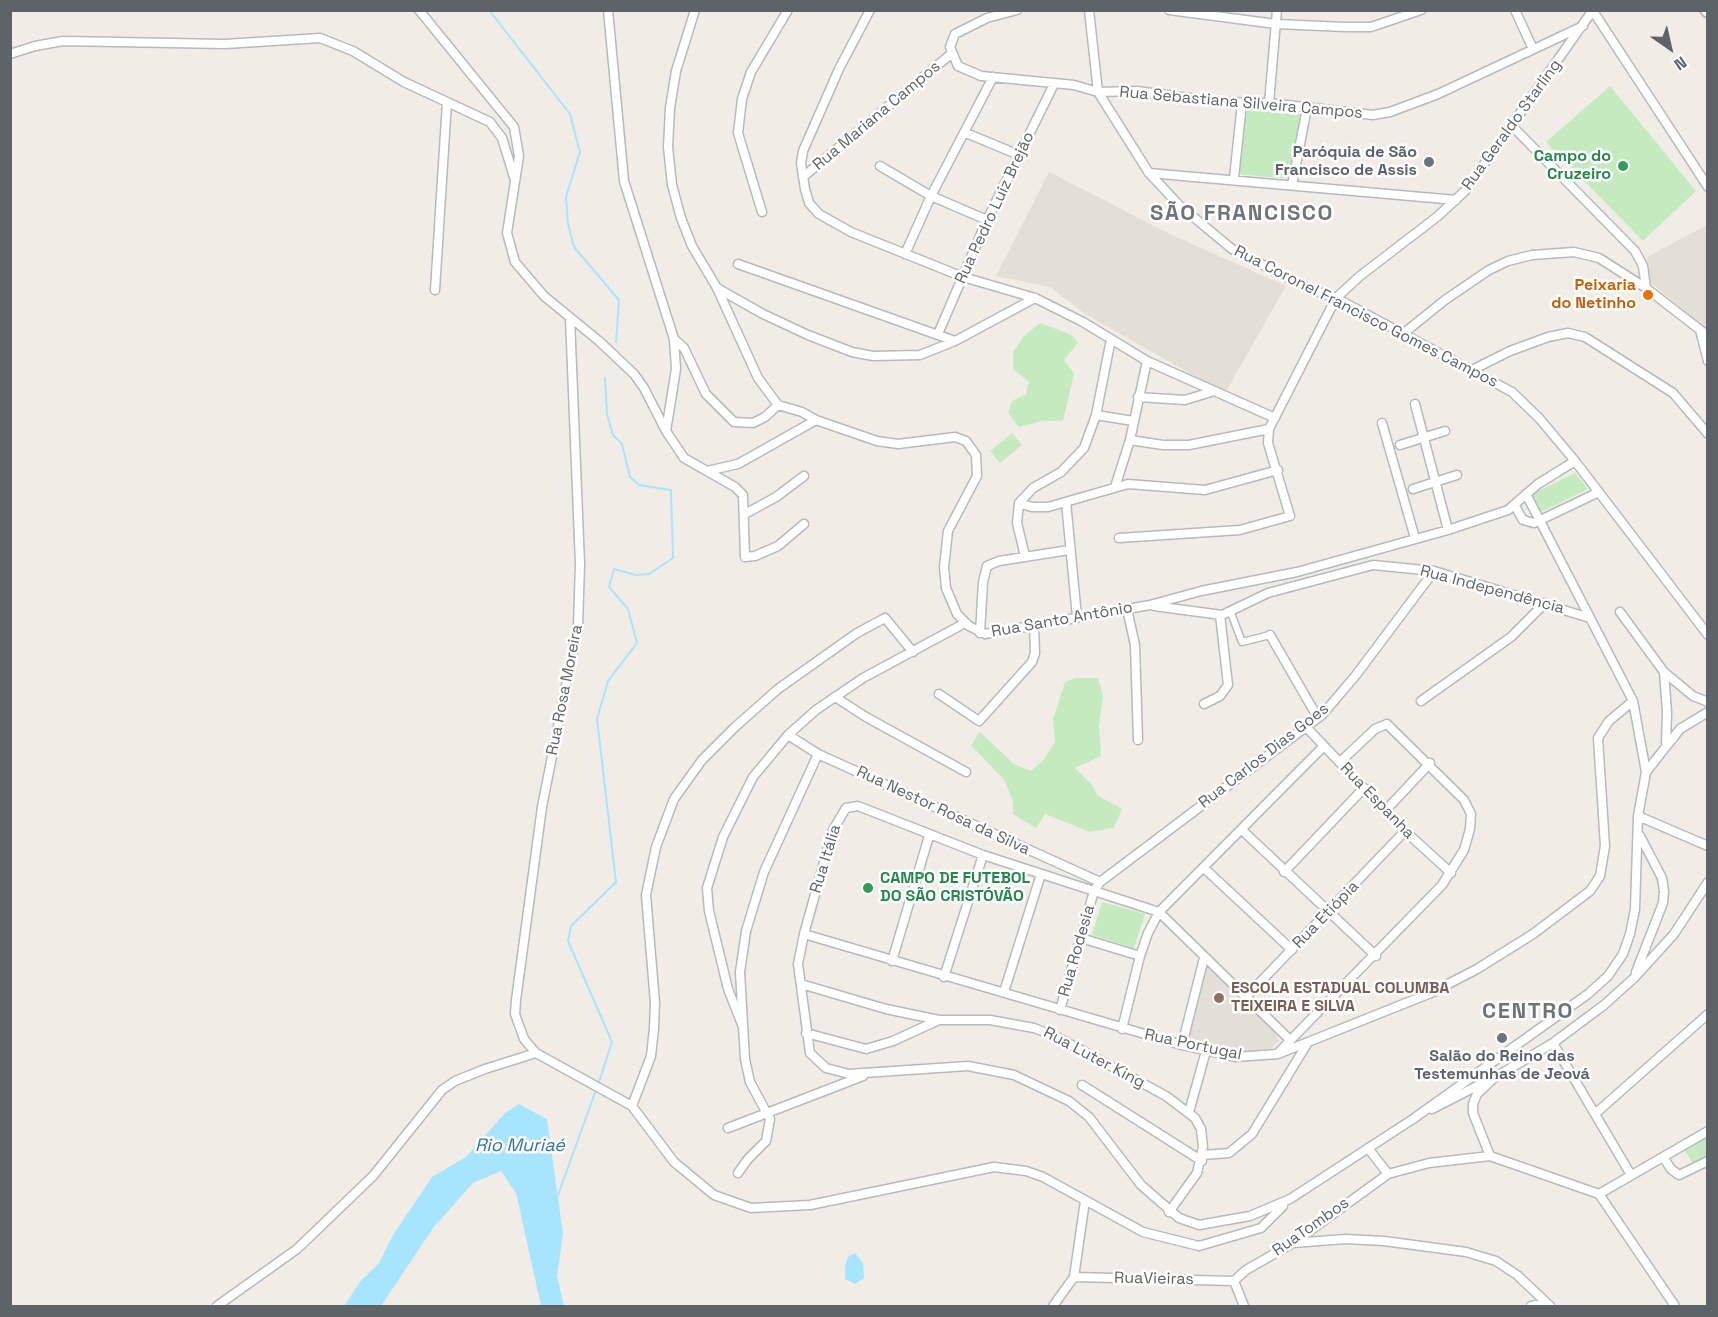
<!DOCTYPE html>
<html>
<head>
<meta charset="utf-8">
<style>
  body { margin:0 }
  #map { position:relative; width:1718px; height:1317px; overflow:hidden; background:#f1ede6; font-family:"Space Grotesk",sans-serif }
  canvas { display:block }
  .frame { position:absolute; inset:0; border:12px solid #5d6367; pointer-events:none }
  .north { position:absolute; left:1640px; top:18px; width:60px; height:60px; -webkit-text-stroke:4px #fff; paint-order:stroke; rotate:146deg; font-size:16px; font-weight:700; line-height:24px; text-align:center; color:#5d6367 }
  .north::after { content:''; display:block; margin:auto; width:21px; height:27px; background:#5d6367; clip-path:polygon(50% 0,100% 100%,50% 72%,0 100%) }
</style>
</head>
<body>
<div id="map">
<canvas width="1718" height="1317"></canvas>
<div class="frame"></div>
<div class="north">N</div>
</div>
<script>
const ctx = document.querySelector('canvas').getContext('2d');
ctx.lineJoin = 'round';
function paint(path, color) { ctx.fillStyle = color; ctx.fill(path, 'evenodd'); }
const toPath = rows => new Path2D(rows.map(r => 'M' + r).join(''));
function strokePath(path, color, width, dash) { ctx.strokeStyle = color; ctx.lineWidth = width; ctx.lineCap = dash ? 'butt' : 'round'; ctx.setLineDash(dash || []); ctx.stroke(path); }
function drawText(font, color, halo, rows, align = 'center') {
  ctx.font = font + ' "Space Grotesk",sans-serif'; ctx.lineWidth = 5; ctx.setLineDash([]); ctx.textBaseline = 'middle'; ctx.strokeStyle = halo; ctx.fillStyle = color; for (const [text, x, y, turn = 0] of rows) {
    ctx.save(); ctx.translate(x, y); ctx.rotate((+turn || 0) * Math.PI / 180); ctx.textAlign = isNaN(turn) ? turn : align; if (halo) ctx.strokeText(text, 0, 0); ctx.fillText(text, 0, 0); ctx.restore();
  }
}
const education = toPath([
  [1049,172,1174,236,1286,286,1225,393,1085,314,1050,287,996,276],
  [1707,225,1707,330,1651,283,1647,257],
  [1206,964,1274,1031,1279,1041,1266,1052,1224,1050,1187,1041]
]);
const green = toPath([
  [1610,86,1696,191,1643,241,1546,142],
  [1247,110,1300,114,1289,179,1236,174],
  [1040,323,1072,335,1078,343,1064,360,1074,373,1063,421,1043,421,1019,427,1008,413,1012,401,1026,394,1029,382,1013,369,1013,352,1024,336],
  [1012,433,1022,445,1000,463,990,451],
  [1575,473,1588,489,1541,512,1530,495],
  [1075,678,1098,678,1103,695,1099,727,1101,756,1075,768,1093,786,1097,795,1122,809,1114,828,1090,832,1045,814,1036,828,1013,814,1013,802,1005,781,971,745,980,732,1014,764,1031,771,1044,759,1055,742,1053,719,1065,682],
  [1102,902,1145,914,1134,948,1092,935],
  [1707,1136,1707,1156,1693,1164,1685,1151]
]);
const water = toPath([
  [519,1104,547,1119,563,1234,557,1276,564,1306,541,1306,516,1193,501,1171,473,1183,433,1228,381,1306,344,1306,360,1282,379,1263,393,1235,432,1177,466,1157,505,1113],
  [855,1253,863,1263,864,1278,855,1284,845,1279,845,1266,848,1257]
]);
const stream = toPath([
  [489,10,570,114,580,152,566,197,568,224,574,247,619,300,616,342],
  [598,1085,612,1042,568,941,571,926,616,882,597,719,608,681,637,643,628,609,609,587,614,569,636,575,649,574,673,558,671,490,639,485,630,477,622,444,613,435,607,414,605,378],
  [558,1195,596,1090]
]);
const pedestrian = toPath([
  [1231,613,1242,642,1270,635]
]);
const minor = toPath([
  [419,10,514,127,519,156,507,233,515,262,544,296,599,341,634,374,644,388,666,431],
  [608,10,624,181,674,339,676,369,666,431,684,458,735,487,743,495,745,557,755,556,778,546,804,524],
  [695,10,676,71,670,108,668,147,672,185,681,218,692,246,717,288,758,378,778,405,802,412,816,420],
  [870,10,839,69,803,151,801,163,805,189,809,203,819,214,851,232,963,277,1035,298,1083,322,1147,361,1275,418],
  [1017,10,987,18,955,34,950,47,958,66,981,76,1074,85,1098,92,1137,91,1219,102,1269,103,1373,115,1390,112,1438,94,1583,26],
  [1089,10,1098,92,1149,173,1179,205,1232,249,1310,289,1336,298,1512,392,1539,418,1575,461,1708,635],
  [1169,10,1276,24,1345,27,1371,27,1421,10],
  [1515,10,1533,49],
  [1593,11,1708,187],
  [10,54,35,46,63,41,225,44,320,38,353,51,404,82,490,122,502,138,515,180],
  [1269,103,1277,10],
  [1513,127,1635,251,1643,266,1646,288],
  [966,133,1019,155],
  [880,166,931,196,987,220],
  [1149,173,1456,200],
  [803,177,951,54],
  [1234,178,1242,103],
  [1292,185,1307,108],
  [762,212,738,133,742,99,751,72,788,10],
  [905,254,931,196,993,77],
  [738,264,955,341],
  [717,288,763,314,808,335,852,352,873,356,920,355,955,341,1035,298],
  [435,290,447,102],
  [570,318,580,564,578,625,542,807,516,1000,515,1014,524,1039,536,1053,632,1106,674,1162,714,1195,751,1208,810,1205,994,1167,1026,1171,1043,1177,1143,1232,1199,1246,1261,1228,1283,1206],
  [1700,330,1708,361],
  [1404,333,1445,300,1489,270,1508,261,1532,255,1574,252,1599,258,1646,288,1708,336],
  [938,334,987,220,1054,84],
  [674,339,684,348,706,394,734,422,753,423,765,417,778,405],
  [1472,370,1510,351,1548,337,1568,333,1585,337,1673,393,1708,434],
  [1138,397,1185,400,1211,392],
  [1415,404,1448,530],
  [1096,415,1133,421],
  [1382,423,1415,538],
  [1130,440,1163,445,1189,445,1269,429,1336,298,1360,276,1438,216,1465,191,1593,10],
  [1400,445,1445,431],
  [707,471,738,464,816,420,877,441,898,444,955,437,966,441,976,455,977,476,948,531,944,567,946,588,957,614,969,626,985,634,1150,605,1201,591,1297,572,1448,530,1508,510,1538,484,1575,461],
  [1115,487,1130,440,1147,361],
  [1413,489,1457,475],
  [1066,502,1077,617],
  [1019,503,1032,507,1048,507,1128,484,1205,490,1278,470],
  [1515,506,1523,520,1534,523,1599,492],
  [745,514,776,497,804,476],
  [1119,538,1240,530,1290,516,1268,443,1269,429],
  [1025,556,1017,523,1019,503,1033,488,1061,472,1084,448,1096,415,1111,339],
  [1154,606,1222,615,1268,593,1373,565,1434,571,1590,618],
  [1127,609,1135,645,1138,740],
  [1620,612,1664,672,1693,696,1708,702],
  [980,633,983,582,987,566,999,561,1069,550],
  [1270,635,1318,718],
  [1664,672,1667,712,1666,744],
  [939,694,979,721,1032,662,1035,653,1034,625],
  [835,697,866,717,966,772],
  [1421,701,1511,637,1545,603],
  [1204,704,1220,696,1228,685,1220,615],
  [1305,726,1405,831,1451,873],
  [788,735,818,754,1100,882],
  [1324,746,1159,912,983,855,858,806,846,808,833,830,804,934,798,964,810,1053,826,1068,849,1074,968,1066,1014,1075,1069,1101,1089,1117,1141,1185,1179,1218,1199,1225,1250,1216,1290,1199,1413,1119,1588,994,1608,976,1623,954,1630,934,1635,909,1638,816,1646,772,1633,701,1526,494],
  [1646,772,1680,729,1708,712],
  [1386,810,1430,763],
  [1638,816,1708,846],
  [1242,830,1376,956],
  [1204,868,1292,950],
  [1284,872,1364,788],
  [804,934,1182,1045,1235,1057,1278,1054,1431,993,1477,969,1533,934,1590,891,1600,876,1605,846,1598,738,1609,721,1633,701],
  [1081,938,1140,956],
  [892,961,929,836],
  [1636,972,1663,903,1664,891,1662,878,1640,836],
  [944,977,983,855],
  [801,984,886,1009,939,1020,990,1020,1034,1028,1057,1037,1166,1096,1195,1118,1201,1129,1203,1147,1197,1173,1169,1212],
  [1004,992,1041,874],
  [1245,998,1405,831],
  [1060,1010,1094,891,1100,882,1323,714,1356,675,1434,571],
  [743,1027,728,989,709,911,707,888,723,837,753,777,788,735,816,710,863,678,965,623],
  [1122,1029,1140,956,1148,933,1159,912,1290,1040],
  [806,1033,866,1049,893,1041,939,1020],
  [1553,1043,1631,1175],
  [1182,1045,1204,958],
  [1278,1053,1442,885,1464,850,1470,829,1471,814,1464,800,1387,724,1375,729,1340,762],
  [1082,1085,1202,1161],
  [632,1106,651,1056,654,1028,655,1003,646,895,656,847,674,799,702,760,735,727,778,689,857,633,885,618,913,652],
  [1432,1109,1485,1082],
  [1189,1112,1206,1051],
  [1596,1113,1708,1014],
  [728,1128,863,1076],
  [1368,1148,1388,1174],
  [1203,1155,1229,1153,1252,1134,1307,1044],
  [1490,1156,1473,1113,1473,1104,1477,1094,1494,1078,1553,1043,1604,1005,1634,978,1674,934,1708,882],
  [1663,1157,1671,1169,1679,1175,1708,1161],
  [738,1173,748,1159,766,1141,770,1119,750,1082,745,1059,740,972,746,931,764,872,818,754],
  [1599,1194,1675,1306],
  [1599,1194,1708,1131],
  [1293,1243,1345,1239,1384,1241,1466,1252,1496,1261,1517,1275,1550,1306],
  [1074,1277,1234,1281],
  [1234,1281,1246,1270,1293,1243,1388,1174,1429,1163,1490,1156,1599,1194],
  [1234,1281,1244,1306],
  [217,1306,297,1249,373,1176,442,1090,455,1081,485,1069,536,1053],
  [1053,1306,1074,1277,1085,1201],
  [1531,1306,1546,1302]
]);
const tertiary = toPath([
  [1706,10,1708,12]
]);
const markers = [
  [1429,162,6,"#6b7280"],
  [1623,166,6,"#2e9e5b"],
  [1648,295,6,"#e8710a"],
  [868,888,6,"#2e9e5b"],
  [1219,998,6,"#8d6e63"],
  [1502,1038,6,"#6b7280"]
];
const streetNames = [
  ["Rua Sebastiana Silveira Campos",1241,103,5],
  ["Rua Mariana Campos",877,116,-40],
  ["Rua Geraldo Starling",1512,125,-54],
  ["Rua Pedro Luiz Brejão",995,208,-65],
  ["Rua Coronel Francisco Gomes Campos",1366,317,27],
  ["Rua Independência",1492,590,15],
  ["Rua Santo Antônio",1062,620,-10],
  ["Rua Rosa Moreira",565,690,-79],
  ["Rua Carlos Dias Goes",1264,756,-38],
  ["Rua Espanha",1377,801,46],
  ["Rua Nestor Rosa da Silva",943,811,25],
  ["Rua Itália",826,859,-73],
  ["Rua Etiópia",1326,915,-46],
  ["Rua Rodesia",1077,951,-74],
  ["Rua Portugal",1193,1045,12],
  ["Rua Luter King",1094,1058,28],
  ["RuaTombos",1311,1227,-35],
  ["RuaVieiras",1154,1279,1]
];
const worshipNames = [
  ["Paróquia de São",1417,153],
  ["Francisco de Assis",1417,171],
  ["Salão do Reino das",1502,1057,"center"],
  ["Testemunhas de Jeová",1502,1075,"center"]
];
const leisureNames = [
  ["Campo do",1611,157],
  ["Cruzeiro",1611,175],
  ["CAMPO DE FUTEBOL",880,879,"left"],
  ["DO SÃO CRISTÓVÃO",880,897,"left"]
];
const foodNames = [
  ["Peixaria",1636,286],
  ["do Netinho",1636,304]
];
const educationNames = [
  ["ESCOLA ESTADUAL COLUMBA",1231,989],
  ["TEIXEIRA E SILVA",1231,1007]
];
const waterNames = [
  ["Rio Muriaé",520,1146]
];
const districtNames = [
  ["SÃO FRANCISCO",1242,214],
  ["CENTRO",1528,1012]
];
paint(education, '#e3ded6');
paint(green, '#c6eac0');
paint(water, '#a7e5ff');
strokePath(stream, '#a7e5ff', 2);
strokePath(pedestrian, '#b6babd', 9);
strokePath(minor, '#b6babd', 11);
strokePath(tertiary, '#b6babd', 14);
strokePath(pedestrian, '#fff', 6);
strokePath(minor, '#fff', 8);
strokePath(tertiary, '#fff', 10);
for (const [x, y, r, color] of markers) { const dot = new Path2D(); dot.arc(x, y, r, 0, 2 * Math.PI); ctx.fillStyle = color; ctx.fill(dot); strokePath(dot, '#fff', 2); }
drawText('16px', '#5d6367', '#fff', streetNames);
drawText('bold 16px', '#5b616d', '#fff', worshipNames, 'right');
drawText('bold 16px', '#27864d', '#fff', leisureNames, 'right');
drawText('bold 16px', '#c56008', '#fff', foodNames, 'right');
drawText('bold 16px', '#785e54', '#fff', educationNames, 'left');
drawText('italic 18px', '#3277a0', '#fff', waterNames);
ctx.letterSpacing = '1.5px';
drawText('bold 22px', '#6e7579', '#fff', districtNames);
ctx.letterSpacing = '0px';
</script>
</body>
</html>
